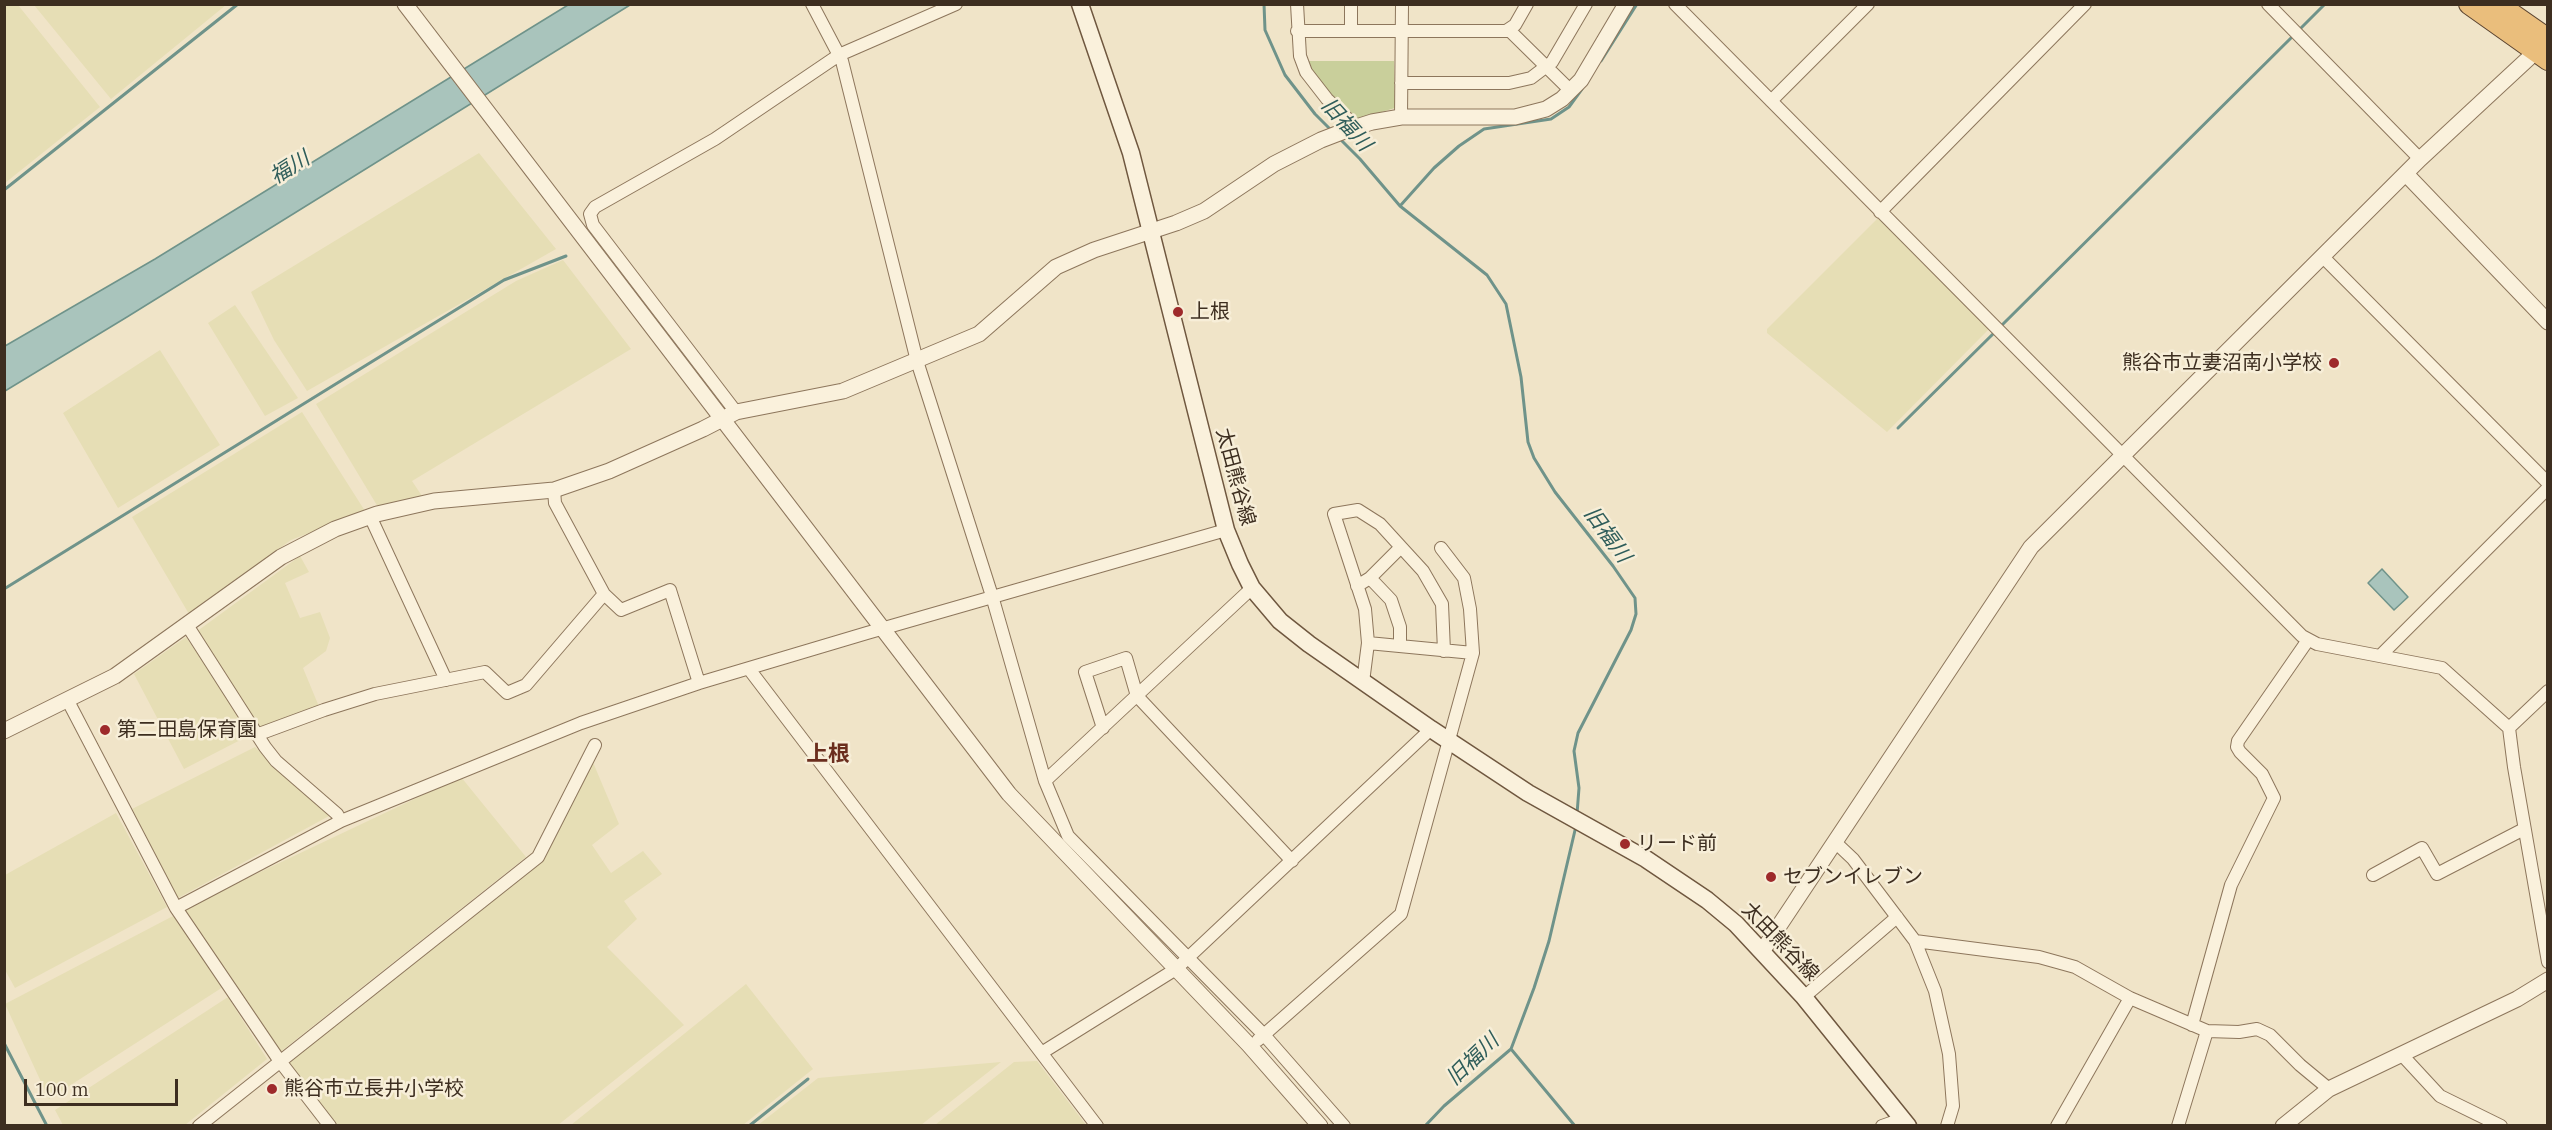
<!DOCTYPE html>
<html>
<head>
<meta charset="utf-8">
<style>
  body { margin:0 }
  #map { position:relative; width:2552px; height:1130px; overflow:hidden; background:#f0e4c8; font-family:"IBM Plex Serif",serif }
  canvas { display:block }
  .frame { position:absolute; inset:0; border:6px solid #3d2e20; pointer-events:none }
  .scale { position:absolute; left:24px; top:1079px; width:154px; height:27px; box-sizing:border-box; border:3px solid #3d2e20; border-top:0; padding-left:8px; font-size:18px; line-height:21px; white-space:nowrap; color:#3d2e20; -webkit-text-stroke:4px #f7eed8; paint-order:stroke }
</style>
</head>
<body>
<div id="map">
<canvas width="2552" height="1130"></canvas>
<div class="frame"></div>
<div class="scale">100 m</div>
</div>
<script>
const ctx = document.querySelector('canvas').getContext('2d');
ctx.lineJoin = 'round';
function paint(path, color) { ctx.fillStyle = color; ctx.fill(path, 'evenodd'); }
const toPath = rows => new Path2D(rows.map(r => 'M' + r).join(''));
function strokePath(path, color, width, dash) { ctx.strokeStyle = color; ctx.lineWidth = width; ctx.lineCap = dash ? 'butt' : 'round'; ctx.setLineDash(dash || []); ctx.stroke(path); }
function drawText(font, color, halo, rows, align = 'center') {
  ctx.font = font + ' "IBM Plex Serif","Noto Sans JP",serif'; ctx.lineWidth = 5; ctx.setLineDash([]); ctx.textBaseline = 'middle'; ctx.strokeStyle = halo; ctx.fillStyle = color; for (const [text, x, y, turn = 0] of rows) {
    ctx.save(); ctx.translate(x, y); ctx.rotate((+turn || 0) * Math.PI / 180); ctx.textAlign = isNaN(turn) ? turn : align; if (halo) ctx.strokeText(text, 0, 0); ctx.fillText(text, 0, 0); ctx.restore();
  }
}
const farmland = toPath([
  [5,4,18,5,100,107,5,183],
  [34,5,226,5,111,99],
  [479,153,556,249,307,391,274,340,251,292],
  [1878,218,1989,329,1887,432,1767,333,1767,329],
  [563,260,631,349,412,481,422,496,378,507,316,404,516,281],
  [235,305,298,398,265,416,208,323],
  [160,350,220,445,118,508,63,413],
  [302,412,365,511,291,540,189,614,132,517],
  [300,556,309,572,285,583,300,618,320,612,330,638,326,651,303,668,320,709,259,729,196,632],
  [186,637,252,734,184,769,134,674],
  [255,747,329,816,178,898,132,809],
  [592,760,619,824,592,845,611,873,643,851,662,874,624,901,637,919,607,947,684,1025,558,1125,332,1125,284,1064,538,860],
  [461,777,526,857,279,1053,184,908],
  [116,813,167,907,15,988,5,970,5,875],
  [173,916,223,987,49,1099,5,1004],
  [746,984,813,1069,743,1125,571,1125],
  [228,997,267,1059,185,1125,63,1125,55,1110],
  [1037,1061,1086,1125,935,1125,1014,1062],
  [1001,1062,921,1125,758,1125,818,1078]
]);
const green = toPath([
  [1308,61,1394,61,1395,108,1358,119,1326,90,1315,76]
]);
const water = toPath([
  [568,5,630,5,127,317,5,391,5,346,155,259,568,5],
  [2382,569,2408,597,2394,610,2368,583,2382,569]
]);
const stream = toPath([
  [1264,4,1265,30,1285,75,1315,114,1332,131],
  [2298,31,2325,4],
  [1601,61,1637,4],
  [1339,138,1360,159,1400,206,1487,275,1506,304,1521,377,1528,442,1534,458,1555,492,1613,566,1635,598,1636,614,1631,630,1578,733,1574,751,1579,788,1577,814],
  [4,190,238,4],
  [1400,206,1434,168,1459,146,1484,129,1551,119,1569,107,1582,89],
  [2000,327,2294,35],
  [1898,428,1996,331],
  [4,589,504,280,566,256],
  [4,1043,47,1126],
  [1511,1049,1575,1126],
  [749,1126,808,1079],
  [1425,1126,1444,1106,1511,1049,1534,988,1549,941,1576,826]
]);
const minor = toPath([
  [812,4,842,61,917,361,992,596,1045,781,1068,836,1265,1036,1344,1126],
  [1297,4,1300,56,1306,72,1327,99,1350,121,1354,128],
  [1675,4,2302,636,2317,644,2442,668,2509,728,2514,767,2548,962],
  [2268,4,2420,159],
  [1509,30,1571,91],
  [1297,31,1506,31,1515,25,1527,4],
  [1351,31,1351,4],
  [1401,83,1509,83,1531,78,1552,62,1586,4],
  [1771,101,1868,4],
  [1401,117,1402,4],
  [1880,212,2085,4],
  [2323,257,2548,483],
  [736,412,593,225,590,214,595,207,715,139,839,55,956,4],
  [554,490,555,503,604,594,621,610,670,590,699,683],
  [370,516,446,680],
  [1370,578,1391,600,1400,627,1400,646],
  [1357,586,1370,578,1401,547,1423,571,1442,604,1444,651],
  [187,625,265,747,276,761,337,814,341,821],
  [1368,643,1473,653],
  [2381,655,2548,488],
  [749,669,1097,1126],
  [1363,682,1368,643,1365,609,1334,514,1358,510,1380,524,1401,547],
  [68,701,176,908,279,1060,330,1126],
  [1103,728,1085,672,1126,658,1137,696,1292,861],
  [2509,728,2548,691],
  [259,734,324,710,375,694,485,672,507,693,526,685,604,594],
  [1045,781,1252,588],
  [1835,842,1853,859,1915,941,1935,991,1949,1054,1953,1106,1947,1126],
  [2373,875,2422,848,2437,874,2524,829],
  [176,908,341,821,581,723,699,683,867,633,1226,530],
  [1915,941,2039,957,2075,967,2130,998,2207,1031,2239,1032,2257,1029,2270,1035,2300,1065,2329,1089],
  [1804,997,1897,917],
  [2192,1025,2231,885,2274,798,2262,774,2240,752,2237,747,2238,741,2308,640],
  [1258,1040,1401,914,1473,653,1470,609,1464,578,1441,548],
  [1043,1052,1176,969,1431,729],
  [2403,1056,2440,1096,2501,1126],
  [199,1126,538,857,595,745],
  [1882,1126,1902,1119],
  [2057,1126,2130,998],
  [2178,1126,2207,1031]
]);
const tertiary = toPath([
  [405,4,1009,794,1249,1045,1320,1126],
  [2406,174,2548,322],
  [4,731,115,676,281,557,335,529,377,514,434,501,554,490,609,471,703,429,736,412,843,391,979,334,1056,267,1094,250,1176,223,1204,211,1274,164,1321,140,1347,130,1372,122,1401,117,1515,117,1546,109,1562,99,1581,80,1626,4],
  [1763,950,2031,547,2420,159,2544,44],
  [2283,1126,2329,1089,2517,999,2548,980]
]);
const secondary = toPath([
  [1080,4,1131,153,1226,530,1240,564,1252,588,1280,621,1309,644,1431,729,1528,793,1646,859,1707,900,1736,924,1803,996,1908,1126]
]);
const trunk = toPath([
  [2469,4,2548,60],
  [2498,4,2548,39]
]);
const markers = [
  [1178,312,6,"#9e2a2b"],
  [2334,363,6,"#9e2a2b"],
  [105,730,6,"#9e2a2b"],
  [1625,844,6,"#9e2a2b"],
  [1771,877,6,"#9e2a2b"],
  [272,1089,6,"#9e2a2b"]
];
const poiNames = [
  ["上根",1190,312],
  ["熊谷市立妻沼南小学校",2322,363,"right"],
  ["第二田島保育園",117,730],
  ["リード前",1637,844],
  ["セブンイレブン",1783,877],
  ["熊谷市立長井小学校",284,1089]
];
const streetNames = [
  ["太田熊谷線",1235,477,75],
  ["太田熊谷線",1780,942,46]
];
const waterNames = [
  ["旧福川",1346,125,48],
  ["福川",290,168,-32],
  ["旧福川",1607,535,54],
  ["旧福川",1473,1060,-44]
];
const quarterNames = [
  ["上根",828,755]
];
paint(farmland, '#e6deb5');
paint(green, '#c9cf9b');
paint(water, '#a9c4bc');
strokePath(water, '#6f938a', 1.5);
strokePath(stream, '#6f938a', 3);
strokePath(minor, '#8d765c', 14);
strokePath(tertiary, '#8d765c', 17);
strokePath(secondary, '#6f573f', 19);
strokePath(trunk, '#5b4430', 22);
strokePath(minor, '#faf1dc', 12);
strokePath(tertiary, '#faf1dc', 15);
strokePath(secondary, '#faf1dc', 16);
strokePath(trunk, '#eabe7c', 20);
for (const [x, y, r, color] of markers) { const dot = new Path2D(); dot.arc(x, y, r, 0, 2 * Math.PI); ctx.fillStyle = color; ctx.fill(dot); strokePath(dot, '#f7eed8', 2); }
drawText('20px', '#3d2e20', '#f7eed8', poiNames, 'left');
drawText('20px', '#3d2e20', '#f7eed8', streetNames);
drawText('italic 21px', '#2f5d5a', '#f7eed8', waterNames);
drawText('bold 22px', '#6b2e1e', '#f7eed8', quarterNames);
</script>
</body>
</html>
